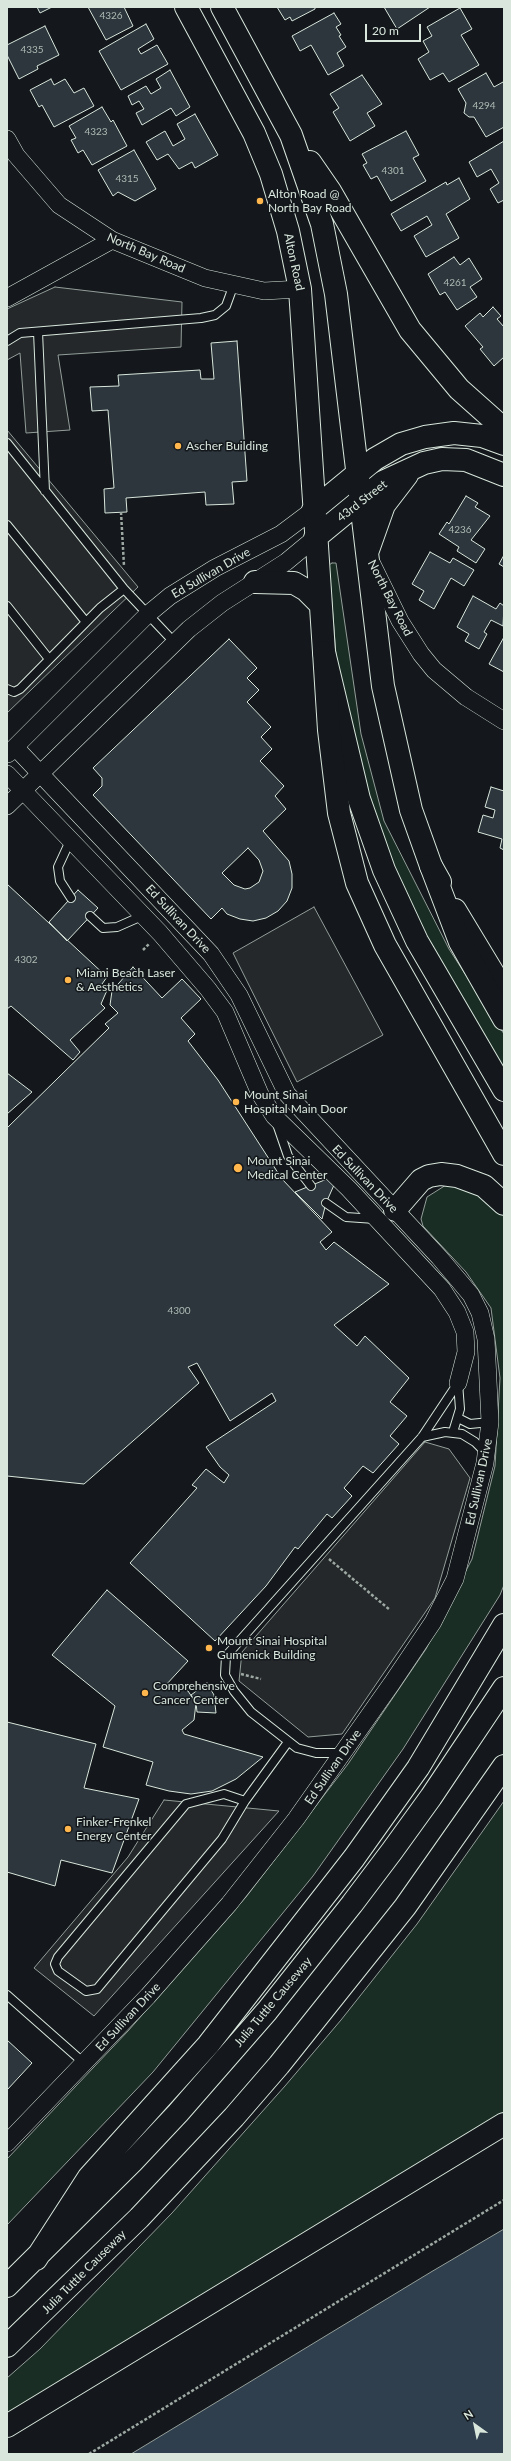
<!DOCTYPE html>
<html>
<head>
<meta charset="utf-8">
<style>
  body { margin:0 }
  #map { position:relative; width:511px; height:2461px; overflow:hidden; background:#14181c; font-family:Lato,sans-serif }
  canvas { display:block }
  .frame { position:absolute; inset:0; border:8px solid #d8e6dc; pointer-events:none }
  .north { position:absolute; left:455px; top:2405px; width:40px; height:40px; -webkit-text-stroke:3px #14181c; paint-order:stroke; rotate:327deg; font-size:11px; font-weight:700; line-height:16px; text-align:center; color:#d8e6dc }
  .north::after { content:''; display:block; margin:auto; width:14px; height:18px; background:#d8e6dc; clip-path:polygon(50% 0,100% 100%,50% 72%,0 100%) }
  .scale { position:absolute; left:365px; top:24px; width:56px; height:18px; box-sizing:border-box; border:2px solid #d8e6dc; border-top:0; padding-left:5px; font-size:12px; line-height:14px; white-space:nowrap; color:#d8e6dc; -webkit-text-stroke:3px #14181c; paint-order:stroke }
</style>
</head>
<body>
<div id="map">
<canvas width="511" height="2461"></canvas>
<div class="frame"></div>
<div class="north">N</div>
<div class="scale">20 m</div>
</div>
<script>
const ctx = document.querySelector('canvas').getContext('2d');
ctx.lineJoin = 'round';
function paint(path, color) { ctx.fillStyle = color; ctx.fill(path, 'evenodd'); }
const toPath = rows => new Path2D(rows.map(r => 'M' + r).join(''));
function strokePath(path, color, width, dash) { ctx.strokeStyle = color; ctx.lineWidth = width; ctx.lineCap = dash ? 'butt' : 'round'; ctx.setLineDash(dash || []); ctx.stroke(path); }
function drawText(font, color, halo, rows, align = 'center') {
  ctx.font = font + ' Lato,sans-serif'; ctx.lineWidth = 3; ctx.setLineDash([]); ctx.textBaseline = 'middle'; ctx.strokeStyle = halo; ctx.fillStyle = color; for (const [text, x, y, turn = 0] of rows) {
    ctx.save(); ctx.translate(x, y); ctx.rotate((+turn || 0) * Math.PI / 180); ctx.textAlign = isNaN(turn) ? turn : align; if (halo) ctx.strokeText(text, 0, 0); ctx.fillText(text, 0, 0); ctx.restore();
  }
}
const green = toPath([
  [332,563,336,563,361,734,384,821,449,949,504,1034,504,1082,381,851,337,668,329,565,332,563],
  [446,1185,466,1188,491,1200,504,1216,504,1585,500,1595,403,1749,313,1876,153,2072,7,2225,7,2159,128,2031,246,1897,348,1764,426,1649,472,1559,495,1466,500,1378,491,1308,466,1272,423,1226,421,1219,427,1197,446,1185],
  [504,1801,504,2112,7,2414,7,2378,40,2349,172,2213,285,2086,341,2020,417,1924,504,1801]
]);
const parking = toPath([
  [55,287,182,302,181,347,58,355,70,430,26,433,20,353,7,360,7,309,55,287],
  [7,430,138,587,7,713,7,430],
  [314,907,383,1035,297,1082,233,953,314,907],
  [425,1442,449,1449,470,1478,435,1598,342,1734,308,1737,239,1681,242,1652,425,1442],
  [164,1800,279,1811,94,2016,34,1968,128,1857,164,1800]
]);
const water = toPath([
  [504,2229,504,2454,131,2454,431,2272,504,2229]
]);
const building = toPath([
  [37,7,52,7,40,13,37,7],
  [88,7,124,7,133,26,106,40,88,7],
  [277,7,315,7,315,9,292,21,290,17,285,20,277,7],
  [384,7,430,7,397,29,384,7],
  [460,8,472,29,461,35,479,65,449,82,443,73,430,80,418,59,429,52,423,41,432,36,427,27,460,8],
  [334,13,341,24,336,27,341,35,339,36,346,47,337,53,344,66,328,75,311,45,300,51,292,36,334,13],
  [146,24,154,39,138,49,141,54,157,45,168,64,121,90,99,51,146,24],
  [45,26,59,55,37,66,38,69,19,79,7,55,7,45,45,26],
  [170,70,190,107,176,116,171,108,142,125,136,113,144,109,139,101,132,105,128,96,146,86,151,94,161,88,156,79,170,70],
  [486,73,494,87,503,82,504,84,504,127,486,137,474,117,469,117,464,113,466,103,458,89,486,73],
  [362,75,382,104,367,113,375,126,350,141,333,112,339,108,330,94,362,75],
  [51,79,54,85,65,79,74,93,84,88,94,106,54,127,42,105,39,107,30,90,51,79],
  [102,107,111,122,113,120,127,146,92,165,83,150,78,153,71,140,76,138,69,126,102,107],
  [195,114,218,155,195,168,192,162,179,169,168,154,157,160,146,142,165,131,173,146,185,139,177,124,195,114],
  [406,131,419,155,413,158,426,181,391,201,377,176,371,179,363,165,367,163,362,154,406,131],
  [504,141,504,200,498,203,490,189,499,183,491,169,477,177,469,162,504,141],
  [134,150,156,189,135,201,118,192,113,196,98,170,134,150],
  [459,178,470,199,446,214,459,238,426,257,414,236,432,225,427,216,401,231,391,214,446,182,447,185,459,178],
  [454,257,460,265,469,258,482,279,470,287,477,297,457,310,445,292,440,295,428,274,454,257],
  [493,307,501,316,497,319,504,327,504,357,494,366,480,349,483,347,465,326,480,313,483,317,493,307],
  [237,341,247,481,232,482,234,504,206,505,205,492,126,498,127,512,105,513,104,489,114,488,108,410,92,411,90,387,119,386,118,375,200,370,201,379,214,379,211,343,237,341],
  [466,496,478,503,475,507,490,516,471,540,485,549,476,563,457,551,459,547,439,534,447,522,449,524,466,496],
  [430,552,450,563,453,558,474,570,464,586,451,578,434,609,419,600,424,591,412,584,430,552],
  [504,555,504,567,499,564,504,555],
  [473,596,496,609,500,603,504,606,503,626,491,620,484,632,487,634,479,649,465,641,469,634,457,627,473,596],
  [504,637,504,672,489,664,504,637],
  [229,639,257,668,247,678,259,690,247,702,271,727,261,737,272,749,260,761,284,786,275,796,286,809,263,831,289,861,292,874,292,888,287,901,278,911,266,918,253,921,240,919,227,914,222,908,211,919,93,795,102,786,102,778,93,768,229,639],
  [248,848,259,860,263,871,259,882,250,888,245,889,234,885,222,873,248,848],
  [491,787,504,791,504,850,500,848,502,839,478,832,483,815,493,818,495,810,485,807,491,787],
  [7,884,107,977,102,984,108,988,101,1004,105,1008,70,1040,80,1052,73,1060,11,1006,7,1009,7,884],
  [78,890,98,908,67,941,49,922,78,890],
  [133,967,162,998,182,979,201,999,181,1018,195,1034,188,1041,218,1080,282,1179,332,1232,320,1242,326,1250,334,1242,389,1284,334,1325,357,1346,365,1336,409,1378,390,1402,407,1416,390,1436,399,1444,373,1473,363,1466,344,1488,352,1496,332,1518,327,1514,298,1549,295,1547,266,1586,215,1641,130,1563,197,1488,192,1485,206,1469,224,1483,229,1475,220,1467,206,1447,276,1401,272,1393,230,1421,197,1363,188,1367,199,1383,84,1484,7,1476,7,1128,109,1028,105,1024,118,1013,110,1005,112,991,133,967],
  [7,1073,32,1092,7,1114,7,1073],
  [327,1179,334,1185,326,1203,322,1219,295,1192,327,1179],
  [107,1590,188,1661,165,1686,166,1688,181,1688,188,1691,196,1703,194,1720,182,1730,184,1734,263,1757,236,1779,212,1791,191,1794,169,1791,146,1785,153,1762,103,1747,115,1706,52,1655,107,1590],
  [207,1683,214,1695,216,1713,197,1712,196,1703,191,1695,207,1683],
  [7,1722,96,1744,84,1788,139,1799,112,1873,61,1860,55,1886,7,1872,7,1722],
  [7,2040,32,2063,7,2090,7,2040]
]);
const path = toPath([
  [121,512,124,566],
  [143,950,149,944],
  [329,1559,390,1610],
  [241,1674,261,1679],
  [89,2454,504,2200]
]);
const service = toPath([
  [38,332,45,491],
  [7,341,20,333,201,318,215,315,226,306,234,284],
  [7,443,124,589,174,642],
  [7,525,86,622],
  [7,606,49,659],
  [7,689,14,692,20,689,100,608,124,589],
  [70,841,58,867,60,881,71,898],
  [90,916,103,928,117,927,142,916],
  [277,1124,288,1156,311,1186],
  [326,1203,346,1217,375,1219],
  [458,1418,470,1424,490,1422],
  [453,1432,460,1409,458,1383],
  [422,1437,445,1432,462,1434,475,1442,486,1453],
  [342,1753,316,1753,297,1748,251,1712,234,1691,225,1675,226,1656,422,1437,458,1383],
  [245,1801,224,1794,186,1804,58,1957,55,1964,58,1971,86,1991,97,1989,222,1839,245,1801,288,1742],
  [7,1995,84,2063]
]);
const minor = toPath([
  [7,139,16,155,59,205,112,240,205,278,264,291,300,289],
  [7,298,112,240],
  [372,564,400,621,421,654,434,670,466,697,504,721],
  [8,754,147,615,170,596,215,568,281,534,313,510],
  [7,774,160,933,208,989,225,1012,260,1094,274,1116,349,1189,442,1289,457,1312,465,1332,466,1352,458,1383],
  [7,806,189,629,222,603,286,562,315,538],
  [7,2143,148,1996,229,1904,296,1819,392,1683,433,1622,455,1579,485,1463,490,1422,486,1339,480,1313,471,1295,439,1257,287,1094,239,995,211,954,15,747]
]);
const primary = toPath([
  [186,7,254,133,271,174,288,231,300,289,324,652,359,799,384,870,417,941,504,1090],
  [222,7,291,135,322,224,336,294,383,686,411,810,431,866,440,882],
  [310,162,330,191,410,330,459,389,504,429],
  [313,510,375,459,401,444,425,437,454,433,482,436,504,444],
  [315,538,383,482,424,463,442,459,466,460,504,475],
  [368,550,384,505,407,475],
  [255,582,294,583,306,590,320,604],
  [455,910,504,991]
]);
const motorway = toPath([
  [324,652,329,730,339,813,357,883,385,945,504,1154],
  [431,866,460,942,504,1019],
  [395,1210,421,1180,429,1176,441,1174,457,1176,484,1186,504,1204],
  [36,2259,89,2177,208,2045,354,1858,418,1768,504,1625],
  [7,2286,132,2162,178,2113,267,2011,352,1904,392,1851,431,1797,504,1688],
  [7,2346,139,2218,234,2117,279,2065,405,1907,504,1766],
  [7,2426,504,2124]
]);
const markers = [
  [260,201,4,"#ffb74d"],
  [178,446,4,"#ffb74d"],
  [68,980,4,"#ffb74d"],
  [236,1102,4,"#ffb74d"],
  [238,1168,5,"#ffb74d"],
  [209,1648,4,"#ffb74d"],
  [145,1693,4,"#ffb74d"],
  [68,1829,4,"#ffb74d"]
];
const numberNames = [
  ["4326",111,16],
  ["4335",32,50],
  ["4294",484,106],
  ["4323",96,132],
  ["4301",393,171],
  ["4315",127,179],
  ["4261",455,283],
  ["4236",460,530],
  ["4302",26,960],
  ["4300",179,1311]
];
const poiNames = [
  ["Alton Road @",268,194],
  ["North Bay Road",268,208],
  ["Ascher Building",186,446],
  ["Miami Beach Laser",76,973],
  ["& Aesthetics",76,987],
  ["Mount Sinai",244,1095],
  ["Hospital Main Door",244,1109],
  ["Mount Sinai",247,1161],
  ["Medical Center",247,1175],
  ["Mount Sinai Hospital",217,1641],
  ["Gumenick Building",217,1655],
  ["Comprehensive",153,1686],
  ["Cancer Center",153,1700],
  ["Finker-Frenkel",76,1822],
  ["Energy Center",76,1836]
];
const streetNames = [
  ["North Bay Road",146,253,23],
  ["Alton Road",294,262,78],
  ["43rd Street",362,501,-38],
  ["Ed Sullivan Drive",211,573,-30],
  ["North Bay Road",390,598,63],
  ["Ed Sullivan Drive",178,919,47],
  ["Ed Sullivan Drive",365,1179,46],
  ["Ed Sullivan Drive",479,1482,-78],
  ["Ed Sullivan Drive",333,1767,-55],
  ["Julia Tuttle Causeway",273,2002,-50],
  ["Ed Sullivan Drive",128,2017,-47],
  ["Julia Tuttle Causeway",84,2272,-45]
];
paint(green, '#1a2d24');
strokePath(green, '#939e99', 1);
paint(parking, '#24282b');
strokePath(parking, '#939e99', 1);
paint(water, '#2f3f4d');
strokePath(water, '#939e99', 1);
paint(building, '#2c363c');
strokePath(building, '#d8e6dc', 1);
strokePath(service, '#d8e6dc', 10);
strokePath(minor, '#d8e6dc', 18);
strokePath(primary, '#d8e6dc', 24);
strokePath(motorway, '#d8e6dc', 24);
strokePath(path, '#9da8a2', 2.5, [3, 2]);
strokePath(service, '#14181c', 8);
strokePath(minor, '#14181c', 17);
strokePath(primary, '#14181c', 22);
strokePath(motorway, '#14181c', 22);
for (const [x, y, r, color] of markers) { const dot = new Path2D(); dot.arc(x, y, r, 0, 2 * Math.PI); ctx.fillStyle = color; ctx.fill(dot); strokePath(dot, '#14181c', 1.5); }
drawText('10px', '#adbab4', null, numberNames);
drawText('12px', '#d8e6dc', '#14181c', poiNames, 'left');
drawText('12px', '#d8e6dc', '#14181c', streetNames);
</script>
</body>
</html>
